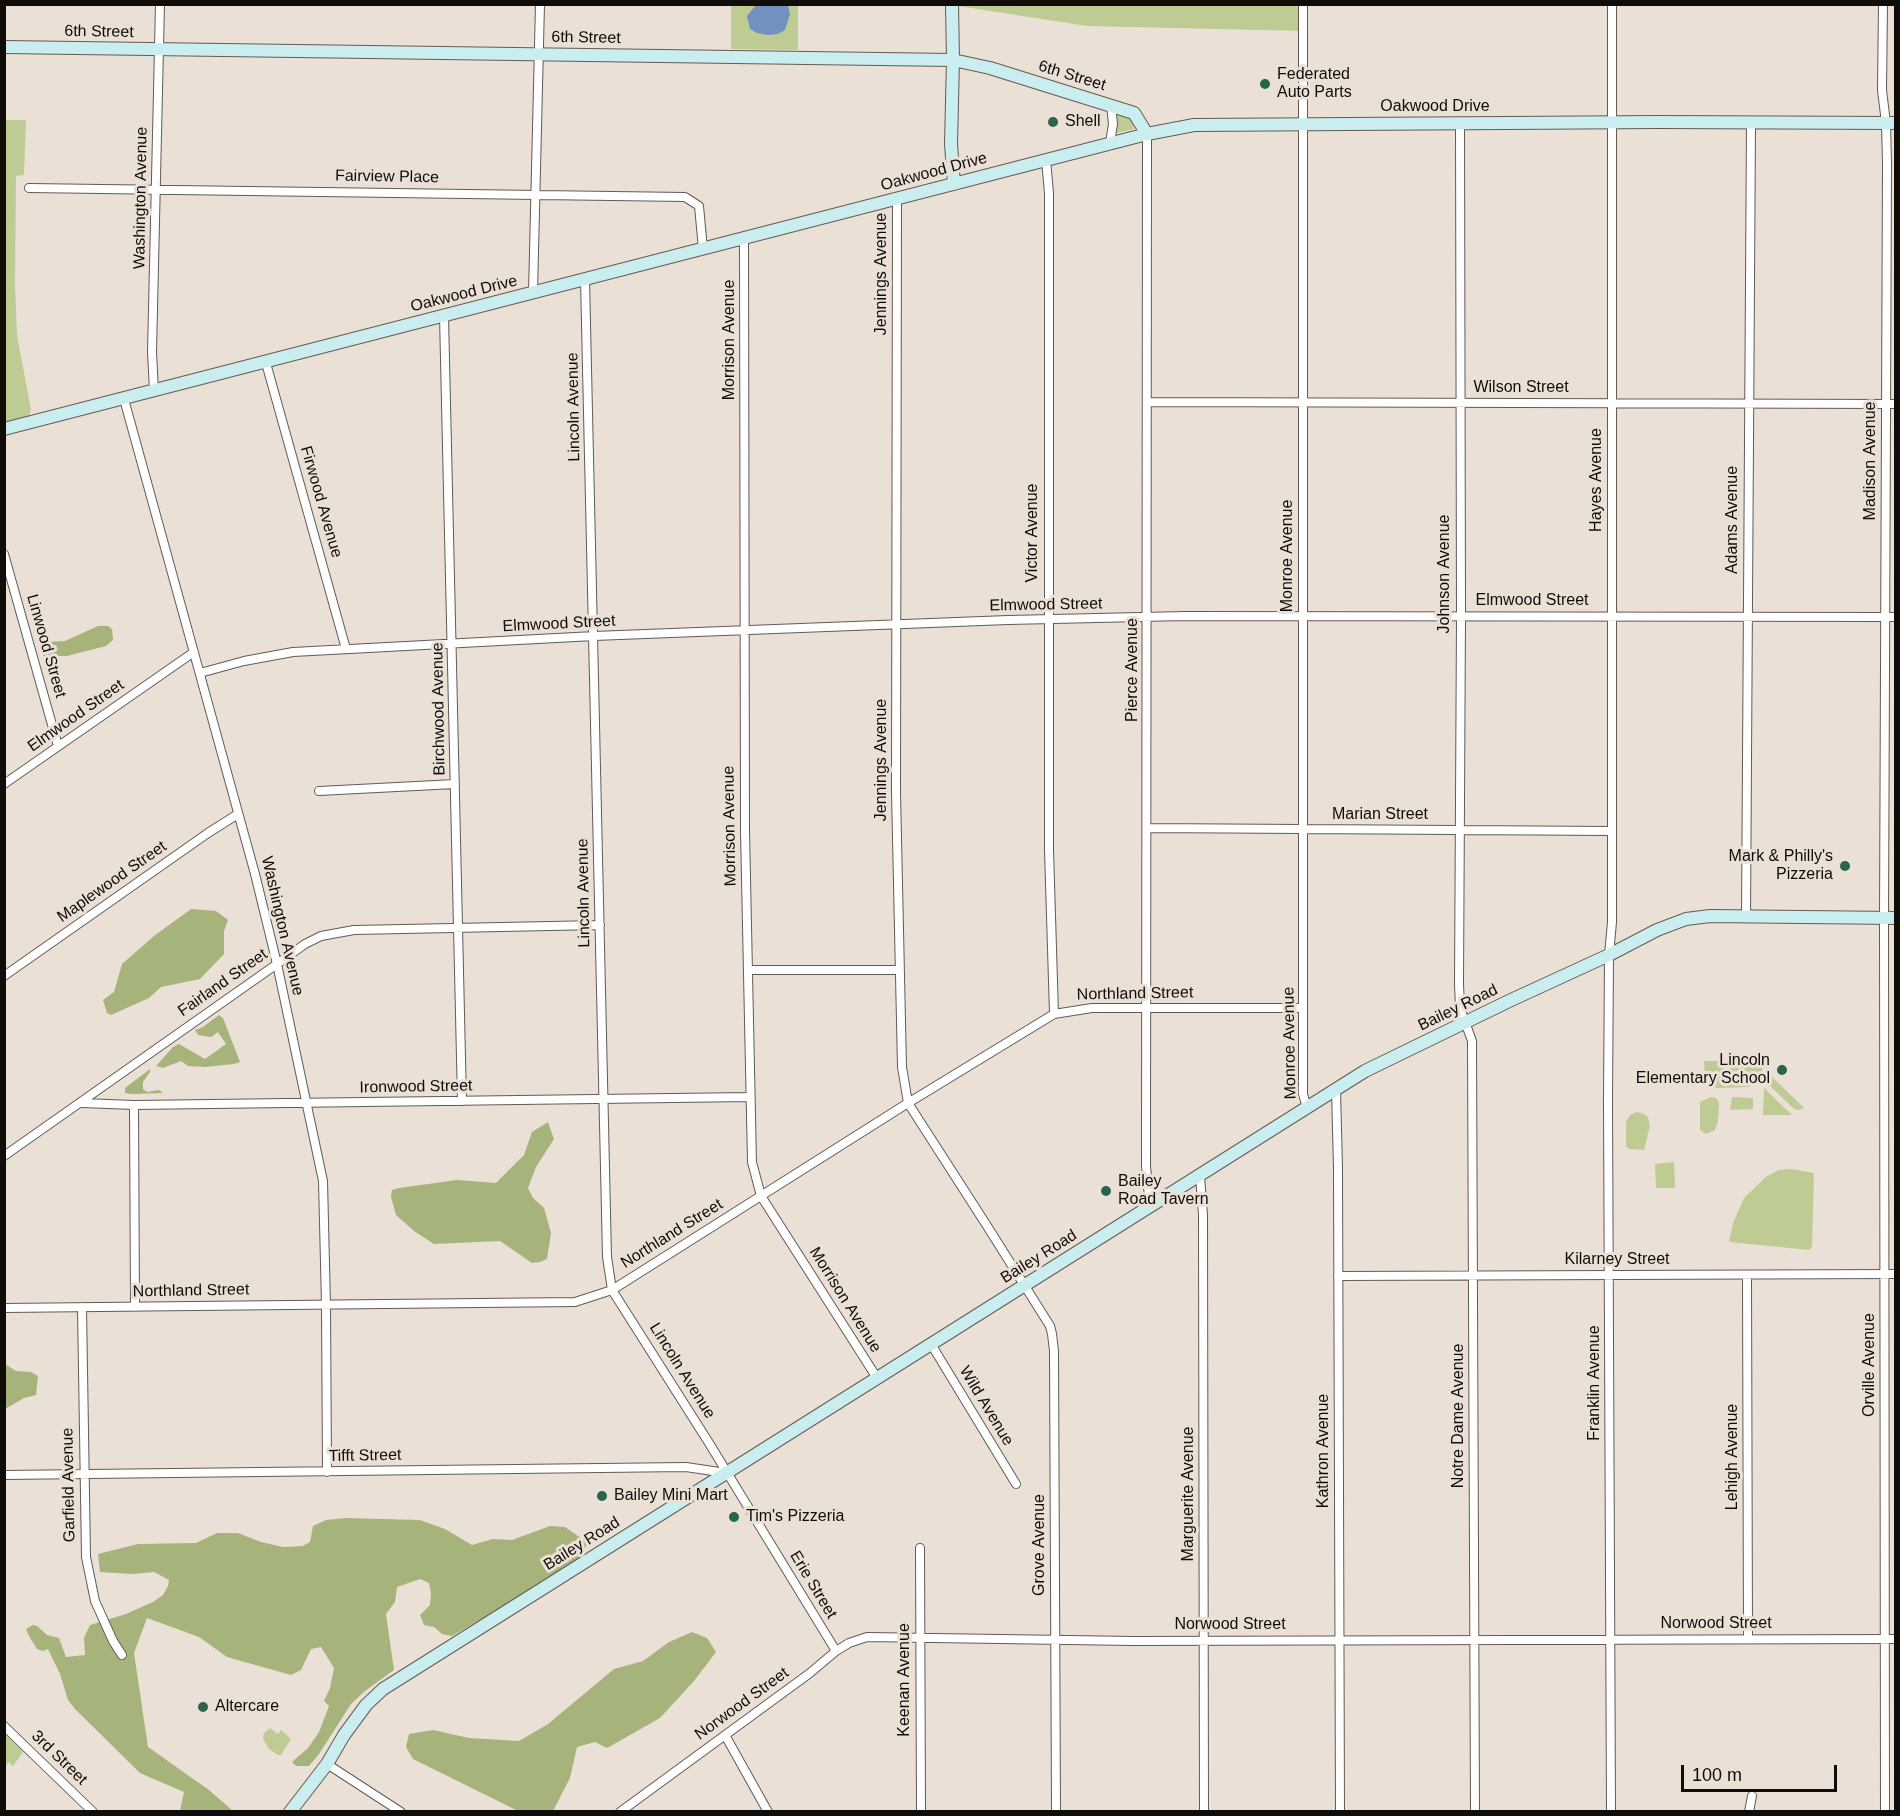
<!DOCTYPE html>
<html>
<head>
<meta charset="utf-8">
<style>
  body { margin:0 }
  #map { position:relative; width:1900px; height:1816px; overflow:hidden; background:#ebe0d6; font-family:Arial,sans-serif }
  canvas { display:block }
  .frame { position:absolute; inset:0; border:6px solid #100c09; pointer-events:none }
  .scale { position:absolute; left:1681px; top:1765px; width:156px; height:27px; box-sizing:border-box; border:3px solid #100c09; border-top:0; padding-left:8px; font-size:18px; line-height:21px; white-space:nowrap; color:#100c09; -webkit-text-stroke:4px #ebe0d6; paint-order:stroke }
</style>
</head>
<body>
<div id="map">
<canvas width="1900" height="1816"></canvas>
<div class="frame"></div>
<div class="scale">100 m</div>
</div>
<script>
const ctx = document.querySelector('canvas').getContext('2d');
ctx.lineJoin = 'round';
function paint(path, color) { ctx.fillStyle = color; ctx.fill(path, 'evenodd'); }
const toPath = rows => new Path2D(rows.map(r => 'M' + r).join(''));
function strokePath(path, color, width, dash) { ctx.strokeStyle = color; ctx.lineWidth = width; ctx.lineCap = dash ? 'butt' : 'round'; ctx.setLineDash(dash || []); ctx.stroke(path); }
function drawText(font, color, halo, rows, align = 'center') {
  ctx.font = font + ' Arial,sans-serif'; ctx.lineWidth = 6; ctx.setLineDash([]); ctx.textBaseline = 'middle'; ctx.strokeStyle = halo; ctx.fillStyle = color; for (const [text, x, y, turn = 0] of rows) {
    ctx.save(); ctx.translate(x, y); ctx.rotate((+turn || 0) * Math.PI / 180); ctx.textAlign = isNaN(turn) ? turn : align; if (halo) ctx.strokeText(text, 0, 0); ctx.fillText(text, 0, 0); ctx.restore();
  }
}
const green = toPath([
  [731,5,798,5,798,50,731,49],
  [952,5,1303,5,1303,31,1087,26],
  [1118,115,1133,119,1134,129,1117,133,1116,118],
  [5,120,26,120,24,175,16,176,15,283,17,335,31,410,26,424,5,429],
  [1704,1061,1762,1061,1762,1073,1749,1087,1716,1088,1705,1077],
  [1769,1074,1804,1108,1798,1110,1793,1108,1767,1083],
  [1764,1088,1792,1115,1763,1115],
  [1711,1097,1716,1098,1719,1103,1718,1121,1715,1130,1706,1134,1700,1130,1700,1102],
  [1732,1097,1753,1098,1753,1109,1730,1110],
  [1636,1112,1642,1113,1648,1117,1650,1126,1644,1150,1629,1149,1626,1146,1626,1122,1630,1115],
  [1674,1162,1675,1188,1656,1188,1655,1164],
  [1791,1169,1814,1173,1812,1247,1809,1250,1729,1242,1733,1223,1744,1198,1767,1176,1779,1170],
  [270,1728,278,1734,281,1730,291,1739,281,1755,278,1755,269,1749,263,1739,264,1733],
  [5,1734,23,1752,13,1766,9,1762,5,1765]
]);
const forest = toPath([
  [98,626,108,626,112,629,113,640,106,646,67,656,43,656,40,645,47,642,65,641],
  [191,909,216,911,228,920,224,931,224,954,200,979,161,987,149,998,111,1015,107,1013,103,1000,114,992,122,964,154,936],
  [219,1015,223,1018,240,1062,234,1064,206,1067,188,1066,181,1061,163,1068,156,1066,173,1047,179,1044,205,1059,226,1044,218,1032,211,1037,198,1035,195,1030,203,1027],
  [150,1069,150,1072,143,1082,143,1089,147,1092,159,1090,163,1093,132,1094,125,1093,125,1088],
  [548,1122,554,1139,536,1167,528,1188,533,1198,544,1208,551,1233,547,1259,540,1262,532,1263,500,1241,434,1244,414,1231,396,1215,391,1197,392,1190,399,1188,457,1180,496,1183,524,1155,532,1132],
  [5,1364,16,1371,31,1372,38,1376,36,1395,24,1398,5,1409],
  [345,1518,420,1520,445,1529,472,1545,493,1539,512,1540,550,1526,565,1527,588,1543,576,1564,452,1636,442,1634,434,1627,424,1625,420,1615,430,1605,431,1594,429,1583,420,1579,397,1587,395,1602,386,1614,394,1670,365,1691,351,1704,319,1754,309,1766,296,1766,292,1762,308,1748,319,1732,329,1706,324,1701,330,1688,334,1668,321,1647,311,1649,301,1670,291,1675,227,1657,199,1637,147,1618,134,1653,148,1747,209,1790,233,1811,180,1811,184,1792,140,1773,75,1709,68,1700,60,1674,48,1649,43,1651,37,1649,29,1636,26,1629,33,1625,37,1626,47,1635,59,1638,66,1657,85,1655,84,1638,90,1625,126,1614,153,1602,163,1595,168,1586,169,1580,154,1572,132,1574,100,1572,98,1554,138,1544,196,1543,217,1533,238,1533,261,1542,283,1547,303,1546,310,1542,313,1526,326,1520],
  [692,1632,707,1638,716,1652,694,1681,660,1718,607,1748,595,1742,577,1747,570,1778,553,1811,518,1811,413,1759,406,1747,409,1734,433,1730,469,1738,519,1741,548,1724,614,1669,643,1661,669,1642]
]);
const water = toPath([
  [756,5,788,5,790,14,785,30,778,34,767,35,757,33,750,29,747,16]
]);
const street = toPath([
  [1303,4,1303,1094,1307,1108],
  [1883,4,1882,90,1886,123,1887,163,1884,918,1885,1812],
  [1460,124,1461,616,1459,984,1460,1008,1472,1041,1475,1812],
  [1147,134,1146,1166,1150,1207],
  [1110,143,1113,124,1111,105],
  [1046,160,1049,193,1049,850,1054,1014],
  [29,188,685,197,699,206,703,249],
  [897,199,896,792,902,1067,908,1103,989,1229,1050,1326,1052,1334,1054,1351,1056,1812],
  [744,238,745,831,752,1162,761,1196,877,1378],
  [585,279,607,1257,612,1290,709,1443,836,1651],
  [533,293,540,4],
  [444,316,462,1101],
  [266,363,346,649],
  [154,391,152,352,160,4],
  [124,399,255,874,277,964,323,1181,326,1305,327,1472],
  [1147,402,1896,404],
  [4,554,58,746],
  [200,673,244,661,293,652,594,636,1008,620,1185,616,1896,617],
  [4,784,194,652],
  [319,791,455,784],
  [1147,828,1612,831],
  [1746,917,1751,123],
  [748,970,899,970],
  [4,976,208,833,238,814],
  [1336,1090,1338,1168,1340,1812],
  [82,1103,134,1105,750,1097],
  [134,1105,135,1307],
  [4,1156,277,964,305,944,321,936,354,930,600,925],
  [1200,1176,1203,1215,1204,1812],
  [1747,1275,1748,1639],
  [1338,1276,1896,1274],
  [82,1307,86,1557,95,1601,113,1641,122,1655],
  [4,1308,575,1302,612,1290,908,1103,1054,1014,1092,1008,1303,1008],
  [931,1344,1016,1484],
  [4,1475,686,1467,726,1473],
  [920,1548,921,1812],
  [4,1726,93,1812],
  [725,1735,768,1812],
  [327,1764,401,1812],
  [620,1812,810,1673,836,1651,849,1643,867,1637,1133,1641,1896,1639],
  [1611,1812,1608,1101,1609,955,1612,922,1612,4],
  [1749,1812,1752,1796]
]);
const secondary = toPath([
  [952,4,953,60,951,144,954,184],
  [4,47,953,60,990,68,1134,113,1147,134],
  [4,429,1147,134,1194,125,1659,122,1896,123],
  [290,1812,327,1764,344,1735,366,1705,383,1689,1365,1071,1509,1001,1609,955,1657,930,1686,919,1710,916,1896,918]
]);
const markers = [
  [1265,84,6,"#28644e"],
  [1053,122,6,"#28644e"],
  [1845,866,6,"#28644e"],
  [1782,1070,6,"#28644e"],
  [1106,1191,6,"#28644e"],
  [602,1496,6,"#28644e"],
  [734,1517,6,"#28644e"],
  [203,1707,6,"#28644e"]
];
const streetNames = [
  ["6th Street",99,32,1],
  ["6th Street",586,38,1],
  ["6th Street",1072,76,17],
  ["Oakwood Drive",1435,107],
  ["Oakwood Drive",934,172,-15],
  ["Fairview Place",387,177,1],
  ["Washington Avenue",141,198,-89],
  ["Jennings Avenue",882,274,-90],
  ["Oakwood Drive",464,294,-14],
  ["Morrison Avenue",730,340,-90],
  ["Wilson Street",1521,388],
  ["Lincoln Avenue",574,407,-91],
  ["Madison Avenue",1871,461,-90],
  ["Hayes Avenue",1597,480,-90],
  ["Firwood Avenue",321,502,74],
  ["Adams Avenue",1733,520,-90],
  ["Victor Avenue",1033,533,-90],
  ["Monroe Avenue",1288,556,-90],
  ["Johnson Avenue",1445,574,-90],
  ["Elmwood Street",1532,601],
  ["Elmwood Street",1046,605,-1],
  ["Elmwood Street",559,624,-3],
  ["Linwood Street",46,646,74],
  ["Pierce Avenue",1133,670,-90],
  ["Birchwood Avenue",439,709,-91],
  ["Elmwood Street",76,716,-35],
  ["Jennings Avenue",882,760,-90],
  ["Marian Street",1380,815],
  ["Morrison Avenue",730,826,-91],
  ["Maplewood Street",112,882,-35],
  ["Lincoln Avenue",584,893,-91],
  ["Washington Avenue",282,926,77],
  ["Fairland Street",223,983,-35],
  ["Northland Street",1135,994,-1],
  ["Bailey Road",1458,1008,-26],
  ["Monroe Avenue",1290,1043,-91],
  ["Ironwood Street",416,1087,-1],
  ["Northland Street",672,1234,-32],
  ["Bailey Road",1039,1257,-32],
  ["Kilarney Street",1617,1260],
  ["Northland Street",191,1291,-1],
  ["Morrison Avenue",845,1300,58],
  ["Orville Avenue",1870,1365,-90],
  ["Lincoln Avenue",682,1371,58],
  ["Franklin Avenue",1595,1383,-90],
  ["Wild Avenue",986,1406,59],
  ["Notre Dame Avenue",1459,1416,-90],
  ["Kathron Avenue",1324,1451,-90],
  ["Tifft Street",365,1456,-1],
  ["Lehigh Avenue",1733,1457,-90],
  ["Garfield Avenue",69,1485,-91],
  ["Marguerite Avenue",1189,1494,-90],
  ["Bailey Road",582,1544,-32],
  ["Grove Avenue",1040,1545,-90],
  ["Erie Street",813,1585,59],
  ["Norwood Street",1716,1624],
  ["Norwood Street",1230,1625],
  ["Keenan Avenue",905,1680,-90],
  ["Norwood Street",742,1704,-36],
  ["3rd Street",59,1758,44]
];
const poiNames = [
  ["Federated",1277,75],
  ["Auto Parts",1277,93],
  ["Shell",1065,122],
  ["Mark & Philly's",1833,857,"right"],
  ["Pizzeria",1833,875,"right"],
  ["Lincoln",1770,1061,"right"],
  ["Elementary School",1770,1079,"right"],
  ["Bailey",1118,1182],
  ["Road Tavern",1118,1200],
  ["Bailey Mini Mart",614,1496],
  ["Tim's Pizzeria",746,1517],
  ["Altercare",215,1707]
];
paint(green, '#becc94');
paint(forest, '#a6b47c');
paint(water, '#7291bf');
strokePath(street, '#645a52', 10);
strokePath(secondary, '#645a52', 14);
strokePath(street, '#fff', 8);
strokePath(secondary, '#caeeef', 12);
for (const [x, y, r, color] of markers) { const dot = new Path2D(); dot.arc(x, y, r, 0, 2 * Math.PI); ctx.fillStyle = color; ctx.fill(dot); strokePath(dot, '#ebe0d6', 2); }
drawText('16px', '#100c09', '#ebe0d6', streetNames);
drawText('16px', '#100c09', '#ebe0d6', poiNames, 'left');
</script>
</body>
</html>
